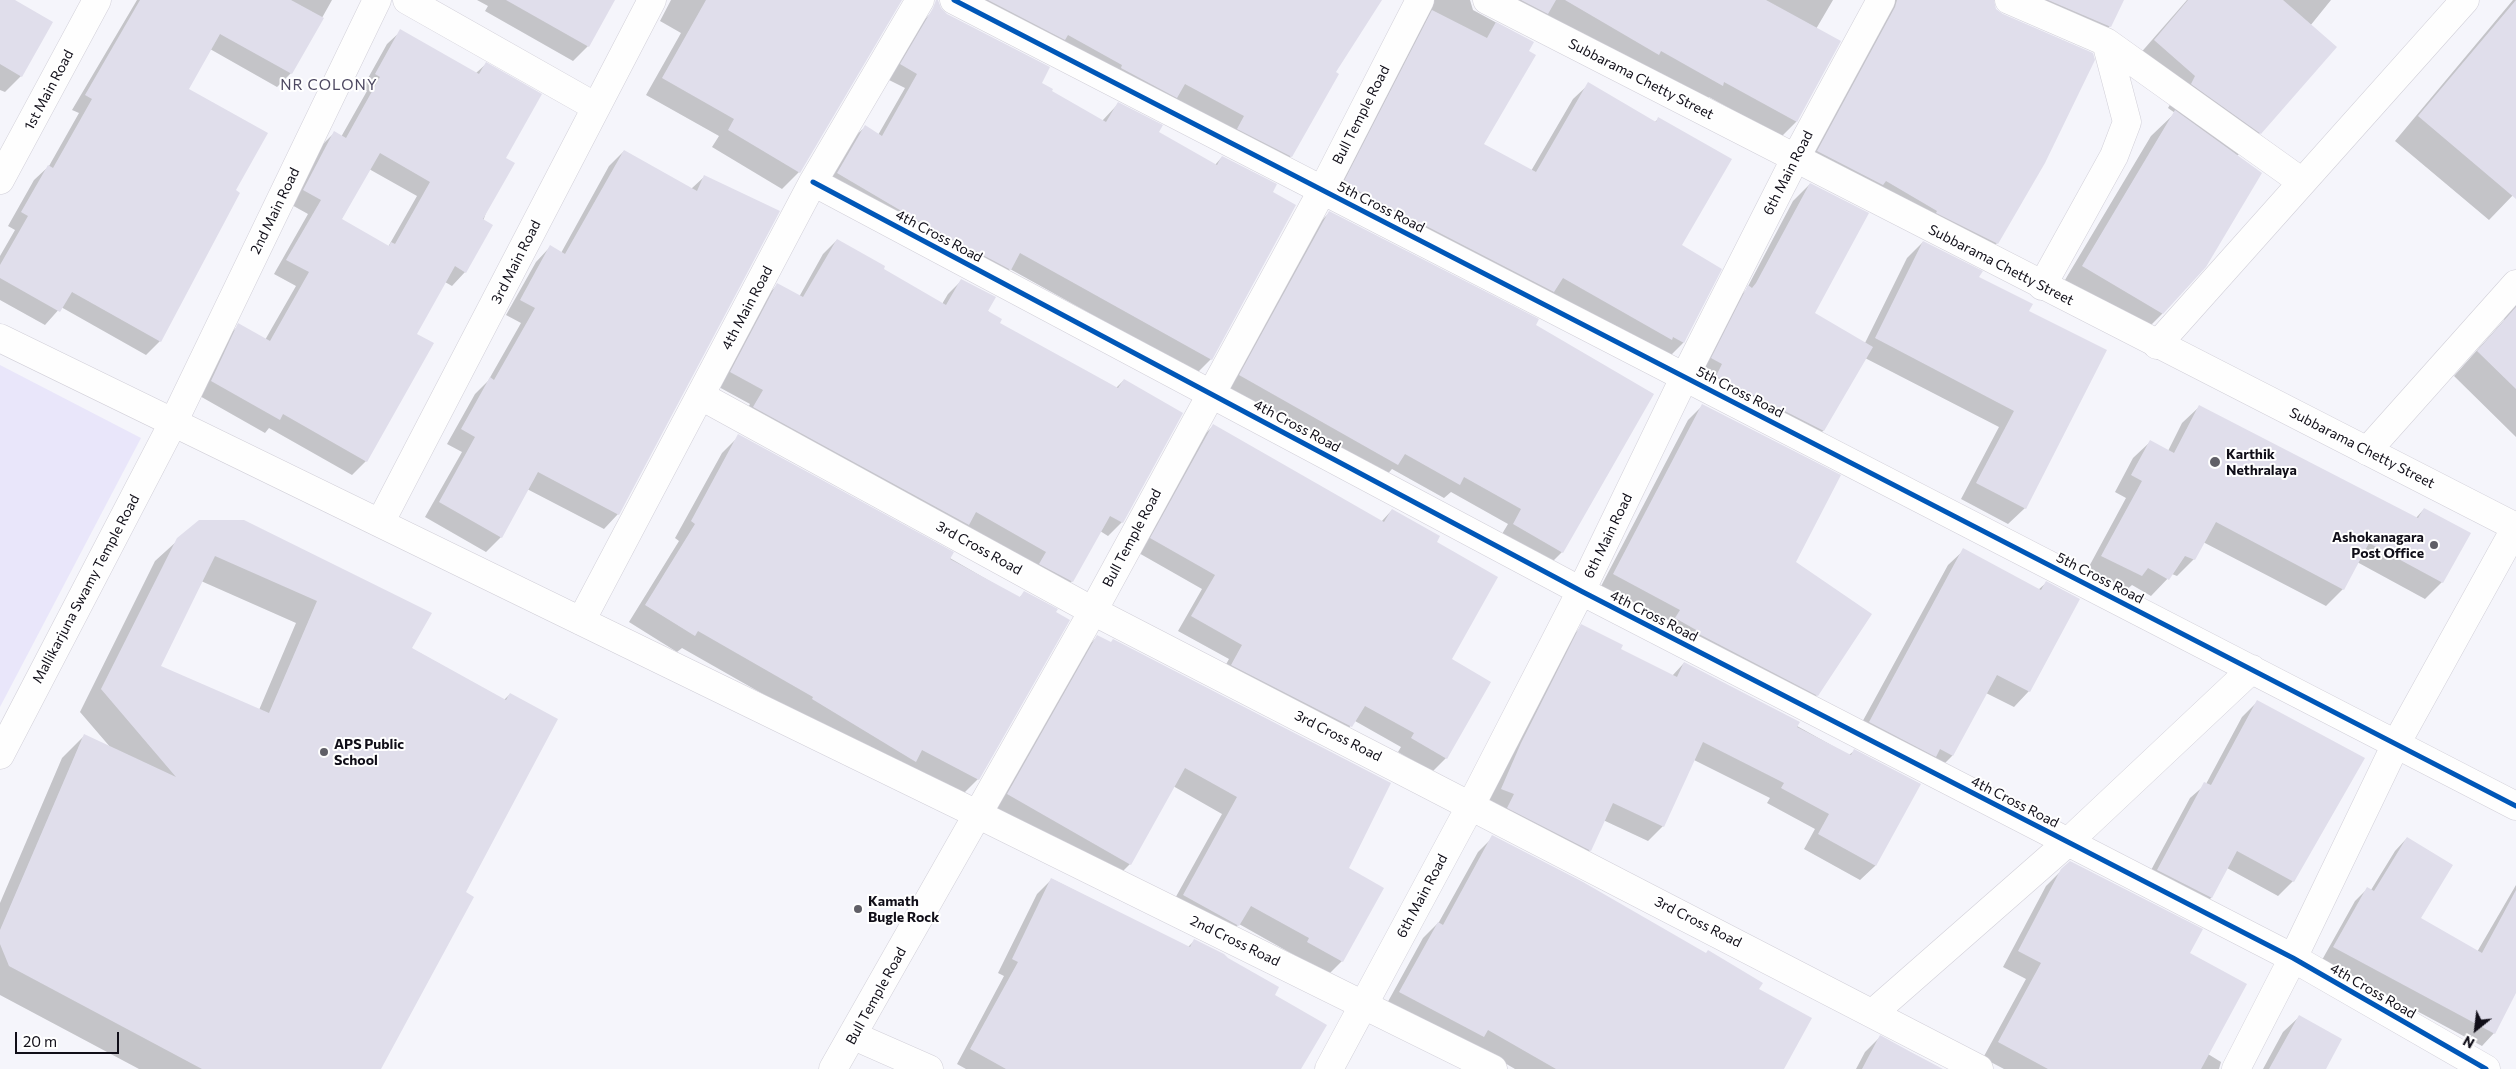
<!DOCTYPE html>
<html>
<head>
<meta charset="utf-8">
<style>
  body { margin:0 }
  #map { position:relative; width:2516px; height:1069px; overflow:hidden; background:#f5f5fb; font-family:Commissioner,sans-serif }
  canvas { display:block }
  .north { position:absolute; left:2451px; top:1004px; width:50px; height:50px; -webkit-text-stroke:4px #fff; paint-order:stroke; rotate:209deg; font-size:14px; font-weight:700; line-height:20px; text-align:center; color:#100e18 }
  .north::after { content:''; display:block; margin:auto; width:18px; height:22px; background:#100e18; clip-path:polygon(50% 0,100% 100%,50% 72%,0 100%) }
  .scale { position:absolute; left:15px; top:1032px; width:104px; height:22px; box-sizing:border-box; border:2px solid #100e18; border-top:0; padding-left:6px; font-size:15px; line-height:18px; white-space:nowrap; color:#100e18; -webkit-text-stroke:4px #fff; paint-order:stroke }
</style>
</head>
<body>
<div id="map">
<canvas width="2516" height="1069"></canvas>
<div class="north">N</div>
<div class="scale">20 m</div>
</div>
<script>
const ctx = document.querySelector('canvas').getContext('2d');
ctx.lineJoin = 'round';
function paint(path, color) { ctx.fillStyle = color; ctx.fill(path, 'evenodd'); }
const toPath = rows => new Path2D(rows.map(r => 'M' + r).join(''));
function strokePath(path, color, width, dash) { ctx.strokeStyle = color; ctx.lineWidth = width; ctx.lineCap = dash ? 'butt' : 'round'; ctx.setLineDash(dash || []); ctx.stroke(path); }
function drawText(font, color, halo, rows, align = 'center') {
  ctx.font = font + ' Commissioner,sans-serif'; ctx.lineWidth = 4; ctx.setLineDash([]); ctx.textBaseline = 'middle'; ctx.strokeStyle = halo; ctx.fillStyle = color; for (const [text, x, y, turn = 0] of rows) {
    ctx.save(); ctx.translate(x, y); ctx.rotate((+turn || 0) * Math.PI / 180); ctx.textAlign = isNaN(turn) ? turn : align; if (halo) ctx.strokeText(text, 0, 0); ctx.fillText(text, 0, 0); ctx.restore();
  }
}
const green = toPath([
  [0,365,141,438,0,707]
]);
const shadow = toPath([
  [0,0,12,0,21,76,5,92,0,90],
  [137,0,332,0,291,73,277,87,210,49,187,90,234,190,160,341,146,355,61,307,45,325,0,300,0,256,15,230,8,226,34,180,49,166,79,113,72,110],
  [477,0,614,0,588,46,573,61,485,11,488,6],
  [671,0,900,0,799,172,782,189,712,147,719,136,646,95,681,33,660,21],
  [955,0,1380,0,1334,73,1291,156,1276,171],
  [1431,0,1470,0,1473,10,1532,42,1482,145,1531,171,1573,99,1589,84,1654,123,1658,119,1681,246,1720,269,1683,343,1668,358,1329,199],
  [1474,0,1833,0,1816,29,1839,42,1796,122,1781,137,1709,97,1706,100],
  [1889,0,1993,0,1997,243,1982,259,1802,167],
  [1994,0,2123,0,2110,26,2094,42],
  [2187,0,2331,0,2310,26,2260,133,2237,156,2162,314,2138,338,2059,290,2151,136,2175,113,2168,108,2172,101,2131,64],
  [2513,0,2516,0,2516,192,2489,220,2395,141],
  [933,11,1050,92,1102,121,1118,104,1157,132,1215,165,1222,157,1211,359,1197,373,1010,269,996,283,824,187,851,140,865,127,878,135,905,88,887,79,919,25],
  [401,31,476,73,486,64,505,159,465,272,452,286,445,282,416,334,366,461,352,475,269,428,265,433,198,395,225,339,239,325,265,340,296,286,274,274,308,214,290,204,320,147,334,133,341,137,367,91,362,89,387,44],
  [369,169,417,196,388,247,341,220],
  [624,151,691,189,704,177,618,514,604,529,527,489,501,537,486,552,425,517,462,452,447,444,475,394,488,381,521,323,506,315,536,262,550,247,561,253,609,166],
  [1810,184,1814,314,1865,343,1907,258,1923,242,2027,312,2105,351,2025,508,2008,524,1961,499,1999,427,1865,358,1823,431,1806,448,1695,376,1732,304,1746,290,1793,201],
  [1329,213,1534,326,1562,552,1548,566,1499,539,1508,524,1451,492,1444,498,1392,469,1383,479,1226,390,1315,227],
  [837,240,882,270,942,304,948,294,962,280,998,323,1116,388,1124,380,1122,522,1108,536,1100,531,1072,581,1058,595,740,421,750,404,717,386,764,299,777,285,799,297,823,254],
  [2516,298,2516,437,2454,376,2504,320,2507,306],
  [1703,405,1794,563,1817,695,1802,710,1599,590,1688,420],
  [2199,407,2416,518,2424,509,2442,582,2425,599,2357,562,2343,589,2326,606,2203,542,2194,559,2177,576,2172,574,2151,596,2132,585,2124,592,2085,574,2126,498,2115,492,2133,458,2150,442,2168,451,2182,423],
  [1213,426,1381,522,1392,510,1435,543,1450,660,1446,758,1432,772,1398,752,1401,747,1355,721,1337,741,1218,679,1229,659,1178,631,1202,589,1137,552,1199,440],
  [739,436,1019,598,1024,593,978,779,961,796,798,714,682,648,677,652,629,622,679,541,675,538,722,453],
  [199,521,411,648,504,700,510,694,380,1069,139,1069,0,995,0,903,62,758,84,736,111,748,80,712,155,561],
  [201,581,296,623,259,710,159,666],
  [1964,550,2038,590,2046,583,2029,691,2014,707,1986,693,1952,756,1937,771,1854,737,1948,565],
  [1582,626,1619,650,1672,676,1684,663,1849,755,1854,751,1920,784,1875,866,1860,880,1804,849,1815,829,1767,803,1770,798,1694,760,1663,826,1648,841,1603,820,1590,850,1575,865,1487,803,1567,641],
  [1098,636,1347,869,1342,961,1326,977,1292,958,1294,955,1239,924,1222,941,1168,911,1222,814,1173,786,1130,864,1114,880,992,810,1082,652],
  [2257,702,2293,881,2278,896,2227,868,2211,898,2196,912,2143,885,2190,798,2206,784,2242,717],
  [1493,837,1757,990,1782,1069,1515,1069,1474,1045,1385,1007,1423,938,1439,922,1478,852],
  [2407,838,2419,918,2477,952,2516,885,2516,980,2494,1033,2482,1046,2322,960,2355,901,2368,888,2371,890,2395,851],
  [2062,870,2188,954,2208,1054,2221,1062,2219,1069,2004,1069,1983,1058,2026,979,2003,967,2046,886],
  [1052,879,1188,947,1195,940,1273,995,1300,1069,966,1069,957,1064,1004,976,998,973,1037,894],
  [2299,1017,2324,1069,2263,1069,2283,1032],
  [1880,1037,1925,1069,1856,1069,1865,1052]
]);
const building = toPath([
  [0,0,15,0,53,22,22,77,0,64],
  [140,0,291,0,324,18,292,74,220,34,189,89,268,133,236,190,240,193,161,342,72,292,60,312,0,278,0,265,28,216,21,212,48,165,53,168,92,99,85,95],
  [506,0,615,0,589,47],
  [706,0,902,0,800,173,728,130,734,119,662,78],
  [936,0,938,0,941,8,947,14,1050,67,1042,83,1053,89,1052,91,1106,122,1118,102,1163,125,1159,132,1217,165,1222,156,1277,184,1273,192,1296,205,1212,360,1020,253,1011,270,915,219,837,173,865,125,882,136,917,74,900,64,933,8],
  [988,0,1382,0,1336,72,1339,74,1292,157,1237,129,1244,116,1185,84,1177,98,1121,68,1122,65,1068,35,1065,40],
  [1521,0,1556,0,1548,14],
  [1565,0,1766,0,1841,41,1797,122,1724,82,1723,86,1661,51,1659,55],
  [1897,0,1994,0,1996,9,2003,14,2093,53,2095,60,2045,163,1998,244,1936,213,1937,211,1886,181,1883,185,1817,151,1895,7],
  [2048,0,2124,0,2111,27],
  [2188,0,2283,0,2337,47,2261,134,2191,84,2195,76,2154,40],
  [2516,0,2516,199,2418,116],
  [1432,10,1487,38,1496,22,1534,42,1529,51,1536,55,1484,144,1536,172,1588,82,1656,122,1658,117,1732,159,1682,245,1722,269,1684,343,1673,337,1672,340,1563,278,1554,292,1343,183],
  [400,29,479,74,486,62,542,94,506,158,515,163,483,219,493,225,466,273,455,266,417,334,434,343,367,462,283,414,280,420,211,381,238,323,270,341,309,272,286,260,321,200,303,190,334,131,346,138,380,77,375,74],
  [380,153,430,182,395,244,391,242,389,246,342,219],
  [2175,110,2262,173,2206,267,2163,314,2082,266],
  [624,150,697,191,704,175,780,211,619,515,538,472,502,538,439,502,475,437,461,429,490,377,494,380,535,308,520,300,550,245,565,254],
  [1810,183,1869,213,1815,313,1873,347,1824,431,1716,376,1722,364,1711,358,1748,285,1752,288,1756,283],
  [1329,211,1539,319,1536,325,1654,394,1563,553,1513,524,1521,509,1464,477,1460,485,1405,454,1398,465,1239,375],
  [837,239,885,266,884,269,946,305,961,279,996,297,988,311,1002,319,1000,323,1118,388,1124,379,1183,413,1123,523,1110,516,1073,582,1039,564,1046,552,976,512,969,525,753,407,763,390,730,372,777,283,803,297],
  [1923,241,1983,271,1979,277,2033,304,2029,311,2107,350,2026,509,1976,483,2014,411,1875,338],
  [2516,307,2516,389,2477,351],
  [1702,404,1841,475,1796,562,1872,614,1818,696,1697,633,1698,631,1675,618,1680,610,1613,574],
  [2199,405,2418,518,2424,508,2471,533,2443,583,2369,543,2344,590,2216,522,2195,560,2185,556,2169,580,2148,568,2142,576,2101,556,2142,481,2131,475,2150,440,2174,453],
  [1213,424,1384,522,1392,509,1440,536,1437,542,1498,577,1452,659,1491,682,1447,759,1411,738,1414,733,1365,706,1352,727,1231,665,1242,645,1191,616,1215,575,1150,538],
  [738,434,954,552,950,559,1020,597,1024,591,1058,609,1056,612,1070,620,979,780,922,750,916,762,812,699,813,697,698,631,695,636,645,605,695,524,691,521],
  [199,520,244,520,432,613,412,648,506,700,510,693,558,719,466,892,474,897,381,1069,202,1069,9,966,0,944,0,930,84,734,176,777,101,689,177,538],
  [215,556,317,601,269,713,161,666],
  [1963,548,2041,590,2046,581,2080,599,2030,692,1997,675,1953,756,1940,749,1936,757,1869,722],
  [1581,624,1623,645,1621,649,1677,677,1684,662,1800,722,1797,727,1851,755,1854,749,1921,784,1876,866,1818,834,1829,814,1781,788,1784,783,1703,742,1664,827,1613,803,1591,851,1507,808,1514,794,1501,789,1521,743],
  [1097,635,1111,642,1113,639,1391,783,1349,868,1384,888,1343,962,1307,942,1309,938,1251,906,1239,926,1183,895,1237,797,1185,768,1131,865,1007,794],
  [2257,700,2365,758,2294,882,2237,851,2212,898,2157,870,2204,782,2211,785],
  [1492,835,1583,882,1706,953,1708,950,1763,983,1759,989,1812,1018,1784,1069,1556,1069,1488,1030,1484,1037,1399,992,1438,922,1443,925],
  [2407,837,2453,865,2421,918,2482,953,2516,890,2516,993,2495,1034,2333,947,2367,887,2374,891],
  [2070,861,2203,929,2190,953,2247,984,2201,1069,2048,1069,1998,1042,2041,963,2018,951,2061,869],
  [1051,878,1190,947,1194,939,1224,954,1228,958,1279,987,1275,995,1327,1025,1301,1069,1006,1069,970,1049,1018,962,1012,959],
  [2299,1015,2342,1039,2326,1069,2269,1069],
  [1880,1035,1909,1051,1943,1069,1862,1069]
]);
const minor = toPath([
  [407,0,596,107],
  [954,0,2516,806],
  [2009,0,2106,42,2302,182],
  [0,180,97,0],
  [813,182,1581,591,2293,958,2486,1069],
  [2042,286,2114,156,2127,122,2106,42],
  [0,338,977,814],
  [2157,345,2465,0],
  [701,396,1093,611,1979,1069],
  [2367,451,2516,284],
  [380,523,652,0],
  [581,621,813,182,920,0],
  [0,755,173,423,377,0],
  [1873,1013,2068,842,2252,669],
  [854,1036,929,1069],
  [1329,1069,1471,805,1581,591,1685,376,1795,159,1881,0],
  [2236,1069,2293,958,2396,744,2516,527]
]);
const tertiary = toPath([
  [977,814,1493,1069],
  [833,1069,1093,611,1323,189,1420,0]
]);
const secondary = toPath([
  [1487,0,2516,527]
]);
const cycleway = toPath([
  [954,0,2516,806],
  [813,182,1581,591,2293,958,2486,1069]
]);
const markers = [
  [2215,462,6,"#605f67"],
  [2434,545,5,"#605f67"],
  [324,752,5,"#605f67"],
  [858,909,5,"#605f67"]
];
const streetNames = [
  ["Subbarama Chetty Street",1641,79,27],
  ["1st Main Road",49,90,-62],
  ["Bull Temple Road",1361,115,-63],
  ["6th Main Road",1788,173,-63],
  ["5th Cross Road",1381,207,27],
  ["2nd Main Road",275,211,-64],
  ["4th Cross Road",939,236,28],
  ["3rd Main Road",516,262,-63],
  ["Subbarama Chetty Street",2001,265,27],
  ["4th Main Road",747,308,-62],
  ["5th Cross Road",1740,392,27],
  ["4th Cross Road",1297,426,28],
  ["Subbarama Chetty Street",2362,448,27],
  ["6th Main Road",1608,536,-64],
  ["Bull Temple Road",1132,538,-62],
  ["3rd Cross Road",979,548,29],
  ["5th Cross Road",2100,578,27],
  ["Mallikarjuna Swamy Temple Road",86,589,-62],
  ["4th Cross Road",1654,616,27],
  ["3rd Cross Road",1338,736,27],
  ["4th Cross Road",2015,802,27],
  ["6th Main Road",1422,896,-62],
  ["3rd Cross Road",1698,922,27],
  ["2nd Cross Road",1235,941,26],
  ["4th Cross Road",2373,991,30],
  ["Bull Temple Road",876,996,-61]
];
const poiNames = [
  ["Karthik",2226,454],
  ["Nethralaya",2226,470],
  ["Ashokanagara",2424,537,"right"],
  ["Post Office",2424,553,"right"],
  ["APS Public",334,744],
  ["School",334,760],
  ["Kamath",868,901],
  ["Bugle Rock",868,917]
];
const neighbourhoodNames = [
  ["NR COLONY",329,85]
];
paint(green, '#e9e6fa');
paint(shadow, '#0003');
paint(building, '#e0deeb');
strokePath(minor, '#d1cfd8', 29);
strokePath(tertiary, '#d1cfd8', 29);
strokePath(secondary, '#d1cfd8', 29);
strokePath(minor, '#fefefe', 28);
strokePath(tertiary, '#fefefe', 28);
strokePath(secondary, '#fefefe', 28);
strokePath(cycleway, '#0057b8', 5);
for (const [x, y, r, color] of markers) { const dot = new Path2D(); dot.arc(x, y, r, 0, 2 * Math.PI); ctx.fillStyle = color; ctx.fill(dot); strokePath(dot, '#fff', 2); }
drawText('14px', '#100e18', '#fff', streetNames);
drawText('bold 14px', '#100e18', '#fff', poiNames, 'left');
ctx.letterSpacing = '1px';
drawText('15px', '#4d4861', '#fff', neighbourhoodNames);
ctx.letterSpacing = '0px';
</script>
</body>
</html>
